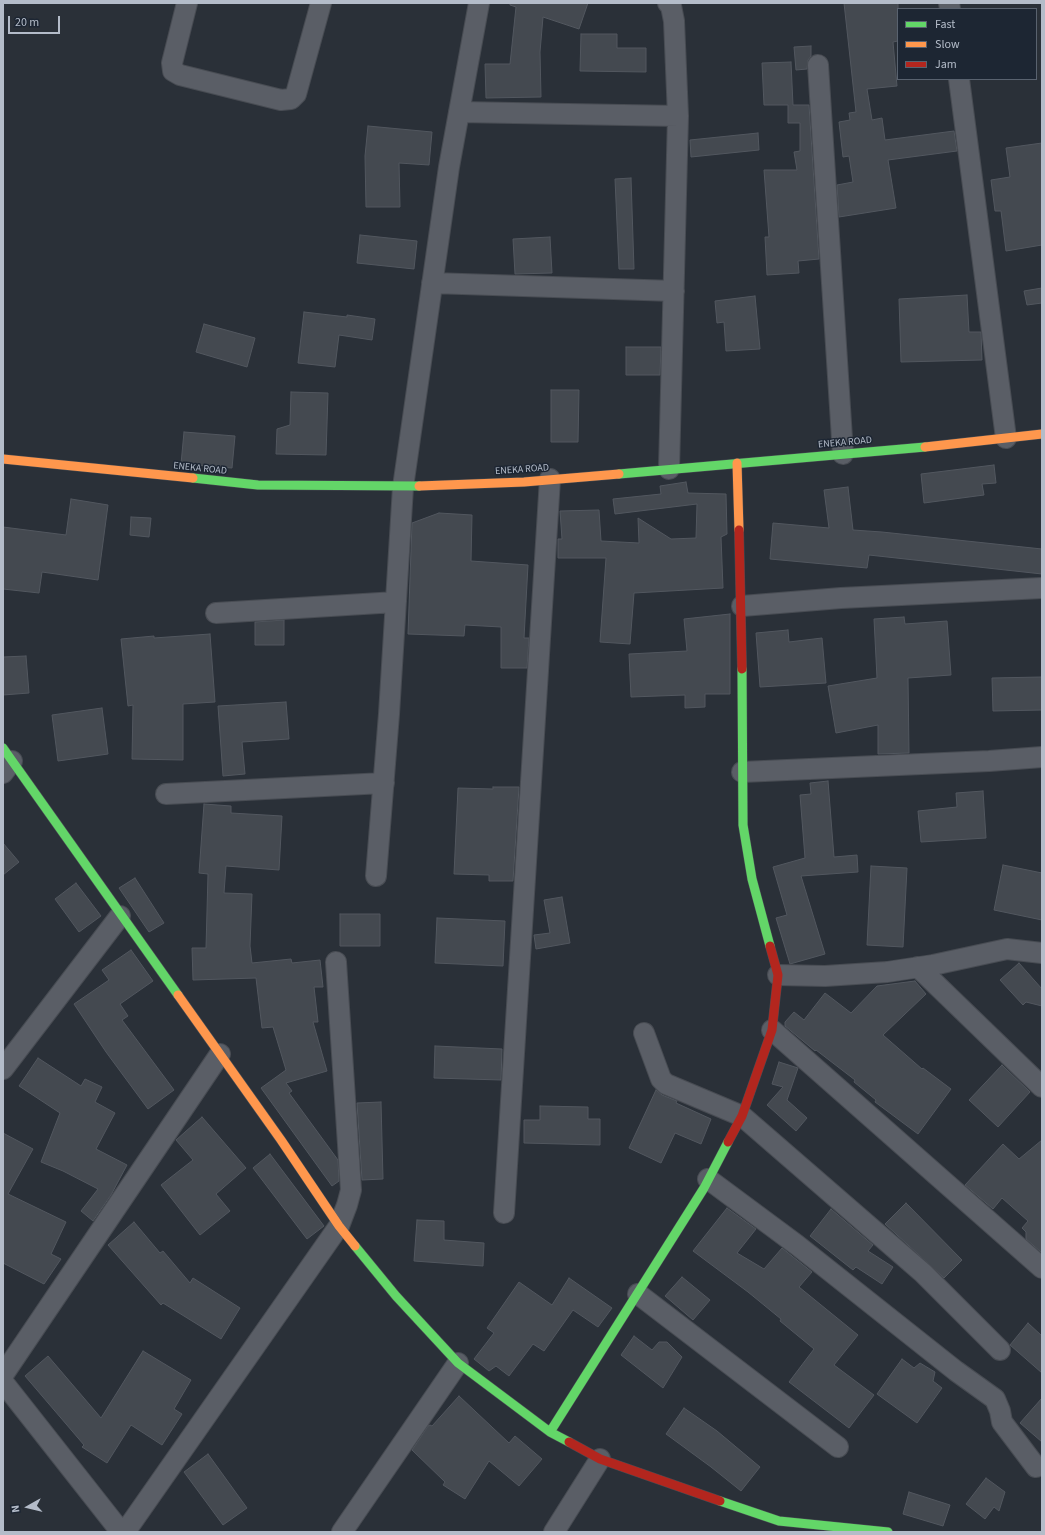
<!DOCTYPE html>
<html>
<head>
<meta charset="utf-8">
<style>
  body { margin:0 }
  #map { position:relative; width:1045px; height:1535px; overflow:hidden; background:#2a3038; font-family:"Source Sans 3",sans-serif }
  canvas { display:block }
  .frame { position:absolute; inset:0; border:4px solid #b4bcc9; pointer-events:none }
  .legend { position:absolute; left:897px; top:8px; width:140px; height:72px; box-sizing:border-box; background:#1d2633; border:1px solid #59626f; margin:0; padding:5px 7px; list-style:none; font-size:12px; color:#b4bcc9 }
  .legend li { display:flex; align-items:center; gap:8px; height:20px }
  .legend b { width:20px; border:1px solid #59626f }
  .north { position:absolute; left:8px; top:1487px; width:40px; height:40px; -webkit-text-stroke:3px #1d2633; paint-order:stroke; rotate:262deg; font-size:11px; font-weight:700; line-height:16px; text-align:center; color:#b4bcc9 }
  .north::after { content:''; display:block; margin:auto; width:14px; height:18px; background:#b4bcc9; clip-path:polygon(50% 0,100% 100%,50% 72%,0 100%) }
  .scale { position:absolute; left:8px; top:16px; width:52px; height:18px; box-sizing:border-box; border:2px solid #b4bcc9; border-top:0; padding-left:5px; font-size:12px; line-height:14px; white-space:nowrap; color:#b4bcc9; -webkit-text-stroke:3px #1d2633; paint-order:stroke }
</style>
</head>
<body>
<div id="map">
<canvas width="1045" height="1535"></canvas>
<div class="frame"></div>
<ul class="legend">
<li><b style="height:5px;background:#63d668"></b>Fast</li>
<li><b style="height:5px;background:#ff974d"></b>Slow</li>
<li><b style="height:5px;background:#b3261e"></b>Jam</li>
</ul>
<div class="north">N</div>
<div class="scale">20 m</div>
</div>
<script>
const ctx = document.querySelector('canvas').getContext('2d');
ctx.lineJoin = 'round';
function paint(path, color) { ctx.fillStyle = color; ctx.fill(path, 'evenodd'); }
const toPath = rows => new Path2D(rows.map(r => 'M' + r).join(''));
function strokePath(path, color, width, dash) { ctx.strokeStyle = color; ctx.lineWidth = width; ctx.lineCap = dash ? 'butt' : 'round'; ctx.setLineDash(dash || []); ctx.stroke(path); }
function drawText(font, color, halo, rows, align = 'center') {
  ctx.font = font + ' "Source Sans 3",sans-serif'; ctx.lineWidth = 3; ctx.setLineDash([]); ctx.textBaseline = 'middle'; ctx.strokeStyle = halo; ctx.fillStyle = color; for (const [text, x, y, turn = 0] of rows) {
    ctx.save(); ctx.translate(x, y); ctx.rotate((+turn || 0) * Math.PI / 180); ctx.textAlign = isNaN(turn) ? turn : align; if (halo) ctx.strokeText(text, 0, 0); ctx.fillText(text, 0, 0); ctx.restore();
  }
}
const building = toPath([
  [510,3,588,3,579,29,543,17,540,52,541,97,486,98,485,64,510,64,516,7,510,5,510,3],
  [844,3,898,3,898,41,893,42,897,86,867,89,872,120,882,118,885,140,954,131,957,151,888,160,896,208,839,217,837,185,853,182,849,156,843,157,839,122,850,120,849,113,856,112,844,3],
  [581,34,617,34,617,48,646,48,646,72,580,71,581,34],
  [811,46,811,56,808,60,807,69,796,70,794,47,811,46],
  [791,62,793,105,809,105,819,259,798,261,799,273,767,275,765,237,769,237,764,170,797,170,794,152,800,151,800,123,788,123,788,105,764,105,762,63,791,62],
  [368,126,432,132,429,165,399,163,400,207,366,207,365,156,368,126],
  [758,133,759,150,691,157,690,140,758,133],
  [1042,143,1042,245,1006,251,1001,211,995,211,991,180,1010,177,1006,148,1042,143],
  [631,178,634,269,619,269,615,179,631,178],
  [360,235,417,241,414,269,357,263,360,235],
  [550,237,552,273,515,274,513,239,550,237],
  [1042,288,1042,303,1027,305,1024,291,1042,288],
  [967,295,969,332,981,332,982,360,901,362,899,299,967,295],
  [755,296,760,349,726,351,724,322,717,323,715,301,755,296],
  [304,312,347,317,347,315,375,319,372,340,339,335,335,367,298,363,304,312],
  [204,324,255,338,247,367,196,352,204,324],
  [626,347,661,347,660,375,626,375,626,347],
  [551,390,579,390,578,442,551,442,551,390],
  [291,392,328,393,326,455,276,454,277,429,290,425,291,392],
  [184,432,235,436,232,468,181,464,184,432],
  [994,465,996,483,982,484,984,495,924,503,921,474,994,465],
  [686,482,688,493,726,494,727,534,721,537,723,588,634,593,630,644,600,642,606,558,558,558,558,539,562,539,560,511,599,510,601,541,639,543,638,518,671,539,696,538,697,504,615,514,613,499,661,494,660,486,686,482],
  [848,487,853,530,882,532,1042,549,1042,574,869,555,867,568,770,559,773,523,829,528,824,490,848,487],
  [71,499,108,505,98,580,42,572,39,593,3,589,3,527,66,535,71,499],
  [439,513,472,515,471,561,528,565,524,638,529,638,527,668,501,668,501,627,465,625,464,636,408,634,412,523,439,513],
  [131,517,151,518,149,537,130,535,131,517],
  [730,614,730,694,705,694,705,707,685,708,685,695,631,697,629,654,687,651,684,619,730,614],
  [904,617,905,624,947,621,951,675,908,678,909,753,878,754,878,725,836,733,828,686,877,678,874,619,904,617],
  [284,620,284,645,255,645,255,622,284,620],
  [788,630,789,642,822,638,826,683,760,687,756,633,788,630],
  [210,634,215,702,183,704,183,760,132,759,133,705,128,706,121,639,154,636,154,638,210,634],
  [26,656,29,693,3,695,3,657,26,656],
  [1042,677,1042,710,993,711,992,678,1042,677],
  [286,702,289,739,242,742,245,774,223,776,218,706,286,702],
  [102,708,108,754,58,761,52,715,102,708],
  [828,781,834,857,857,855,858,872,801,876,825,954,790,964,776,918,787,915,773,867,805,858,800,795,811,794,810,783,828,781],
  [493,787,519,787,513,881,489,881,489,875,454,874,458,788,493,789,493,787],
  [983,791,986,838,921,842,918,811,957,807,956,793,983,791],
  [204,804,231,806,231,813,282,816,279,870,226,866,224,893,252,894,250,946,252,963,291,959,292,963,320,960,323,987,314,987,318,1022,313,1022,327,1071,286,1083,292,1091,289,1093,338,1160,339,1181,332,1186,261,1088,286,1070,273,1027,262,1028,256,978,193,980,192,948,206,948,208,874,199,873,204,804],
  [3,843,19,862,3,875,3,843],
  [1003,865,1042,873,1042,920,994,910,1003,865],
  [871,866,907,868,903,947,867,945,871,866],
  [135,878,164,923,149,932,119,888,135,878],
  [76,883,101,916,79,932,55,899,76,883],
  [562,897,570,943,536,949,534,935,550,933,544,900,562,897],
  [340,914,380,914,380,946,340,946,340,914],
  [437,918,505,921,503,966,435,963,437,918],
  [131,950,153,981,120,1004,128,1016,122,1020,174,1090,148,1109,106,1052,74,1004,109,980,102,970,131,950],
  [1019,963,1042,989,1042,1006,1026,1002,1023,1005,1000,980,1019,963],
  [915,981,926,994,883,1035,922,1069,923,1068,951,1089,918,1134,875,1102,876,1100,854,1082,855,1080,816,1050,815,1051,785,1026,785,1022,794,1012,804,1020,825,993,851,1013,877,986,915,981],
  [435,1046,502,1049,501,1080,434,1078,435,1046],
  [38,1058,81,1086,85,1079,102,1087,95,1102,115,1113,96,1149,127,1165,111,1195,93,1221,81,1211,98,1189,63,1171,41,1162,60,1113,19,1086,38,1058],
  [779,1062,798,1068,787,1100,807,1118,796,1131,767,1105,783,1087,772,1084,779,1062],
  [1002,1065,1030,1092,998,1127,969,1100,1002,1065],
  [656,1090,662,1095,677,1101,676,1103,711,1119,701,1144,675,1133,661,1163,629,1148,656,1090],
  [381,1102,383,1179,362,1180,357,1103,381,1102],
  [540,1106,588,1107,588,1119,600,1119,600,1145,524,1143,524,1120,540,1120,540,1106],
  [202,1117,246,1168,216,1194,230,1211,200,1235,161,1185,193,1160,176,1140,202,1117],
  [3,1133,33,1149,8,1194,66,1222,51,1254,61,1259,44,1284,3,1263,3,1133],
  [1042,1140,1042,1253,1026,1239,1026,1232,1022,1228,1028,1221,1002,1198,993,1209,965,1185,1003,1144,1019,1159,1042,1140],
  [270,1154,324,1226,307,1239,253,1168,270,1154],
  [906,1203,962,1260,944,1278,885,1224,906,1203],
  [727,1208,756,1229,737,1253,764,1269,782,1248,812,1272,799,1287,858,1335,834,1365,874,1395,849,1428,789,1382,814,1349,780,1321,781,1319,748,1292,693,1251,727,1208],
  [831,1209,873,1245,868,1251,893,1267,882,1284,856,1267,853,1270,810,1236,831,1209],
  [417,1220,444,1221,444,1240,484,1243,483,1266,414,1261,417,1220],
  [134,1222,160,1253,163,1251,190,1283,193,1278,240,1308,221,1339,163,1303,161,1305,108,1245,134,1222],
  [682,1277,710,1300,693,1320,665,1296,682,1277],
  [569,1278,612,1308,598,1327,573,1310,544,1351,533,1344,509,1376,496,1366,489,1371,474,1359,494,1333,487,1328,519,1282,552,1305,569,1278],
  [1028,1323,1042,1336,1042,1373,1010,1345,1028,1323],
  [634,1336,652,1350,659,1342,667,1342,682,1357,663,1388,621,1355,634,1336],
  [143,1351,191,1380,174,1409,182,1414,162,1445,131,1425,107,1463,82,1447,84,1445,25,1376,48,1356,101,1418,143,1351],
  [902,1359,914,1368,920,1363,935,1372,933,1381,942,1388,917,1423,877,1394,902,1359],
  [459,1396,509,1443,515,1436,542,1459,519,1486,489,1461,465,1499,443,1485,445,1482,412,1450,428,1426,430,1425,432,1426,459,1396],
  [1042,1398,1042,1442,1020,1423,1042,1398],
  [684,1408,717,1431,760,1467,741,1491,711,1467,666,1434,684,1408],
  [208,1454,247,1508,223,1525,184,1472,208,1454],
  [986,1478,1005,1492,999,1511,994,1507,985,1519,966,1504,986,1478],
  [909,1492,950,1505,943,1526,903,1514,909,1492]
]);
const street = toPath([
  [187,3,172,63,173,71,180,75,281,100,291,99,296,94,321,3],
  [668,3,671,6,674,21,678,116,669,469],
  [949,3,950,9],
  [818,65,843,454],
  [959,79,1006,438],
  [459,112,678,116],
  [432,283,674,291],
  [742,606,841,598,1042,588],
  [216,613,396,602],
  [742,772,989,761,1042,757],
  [3,773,12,761],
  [166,794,384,783],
  [376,876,389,714,403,487,449,167,479,3],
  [918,967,1042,1087],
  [778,975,825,976,887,972,933,965,1007,949,1042,953],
  [772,1030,1042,1268],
  [644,1033,661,1079,666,1084,742,1116,923,1273,1000,1350],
  [3,1069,120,916],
  [708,1179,797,1245,956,1371,995,1399,1000,1411,1002,1422,1036,1467],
  [504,1213,550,479],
  [638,1294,838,1447],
  [3,1375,220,1054],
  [3,1382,121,1532],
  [125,1532,339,1226,347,1205,351,1190,336,962],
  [342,1532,458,1363],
  [554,1532,600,1459]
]);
const fast = toPath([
  [619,474,925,447],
  [193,478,258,485,419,486],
  [742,669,743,825,752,879,770,946],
  [3,748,178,995],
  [355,1246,396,1296,458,1363,550,1432,569,1442],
  [550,1432,704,1188,728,1142],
  [720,1501,779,1521,888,1532]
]);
const slow = toPath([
  [925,447,1042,434],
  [3,459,193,478],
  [737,463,739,530],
  [419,486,524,482,619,474],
  [178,995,281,1140,339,1226,355,1246]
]);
const jam = toPath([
  [739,530,742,669],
  [728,1142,742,1116,772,1030,778,975,770,946],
  [569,1442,600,1459,720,1501]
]);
const streetNames = [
  ["ENEKA ROAD",845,443,-5],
  ["ENEKA ROAD",200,469,6],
  ["ENEKA ROAD",522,470,-4]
];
paint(building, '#444950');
strokePath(building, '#52575f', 1);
strokePath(street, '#484c53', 22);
strokePath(fast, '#484c53', 10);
strokePath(slow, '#484c53', 10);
strokePath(jam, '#484c53', 10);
strokePath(street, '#5a5e66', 20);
strokePath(fast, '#63d668', 9);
strokePath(slow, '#ff974d', 9);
strokePath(jam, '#b3261e', 9);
drawText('10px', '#b4bcc9', '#1d2633', streetNames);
</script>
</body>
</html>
